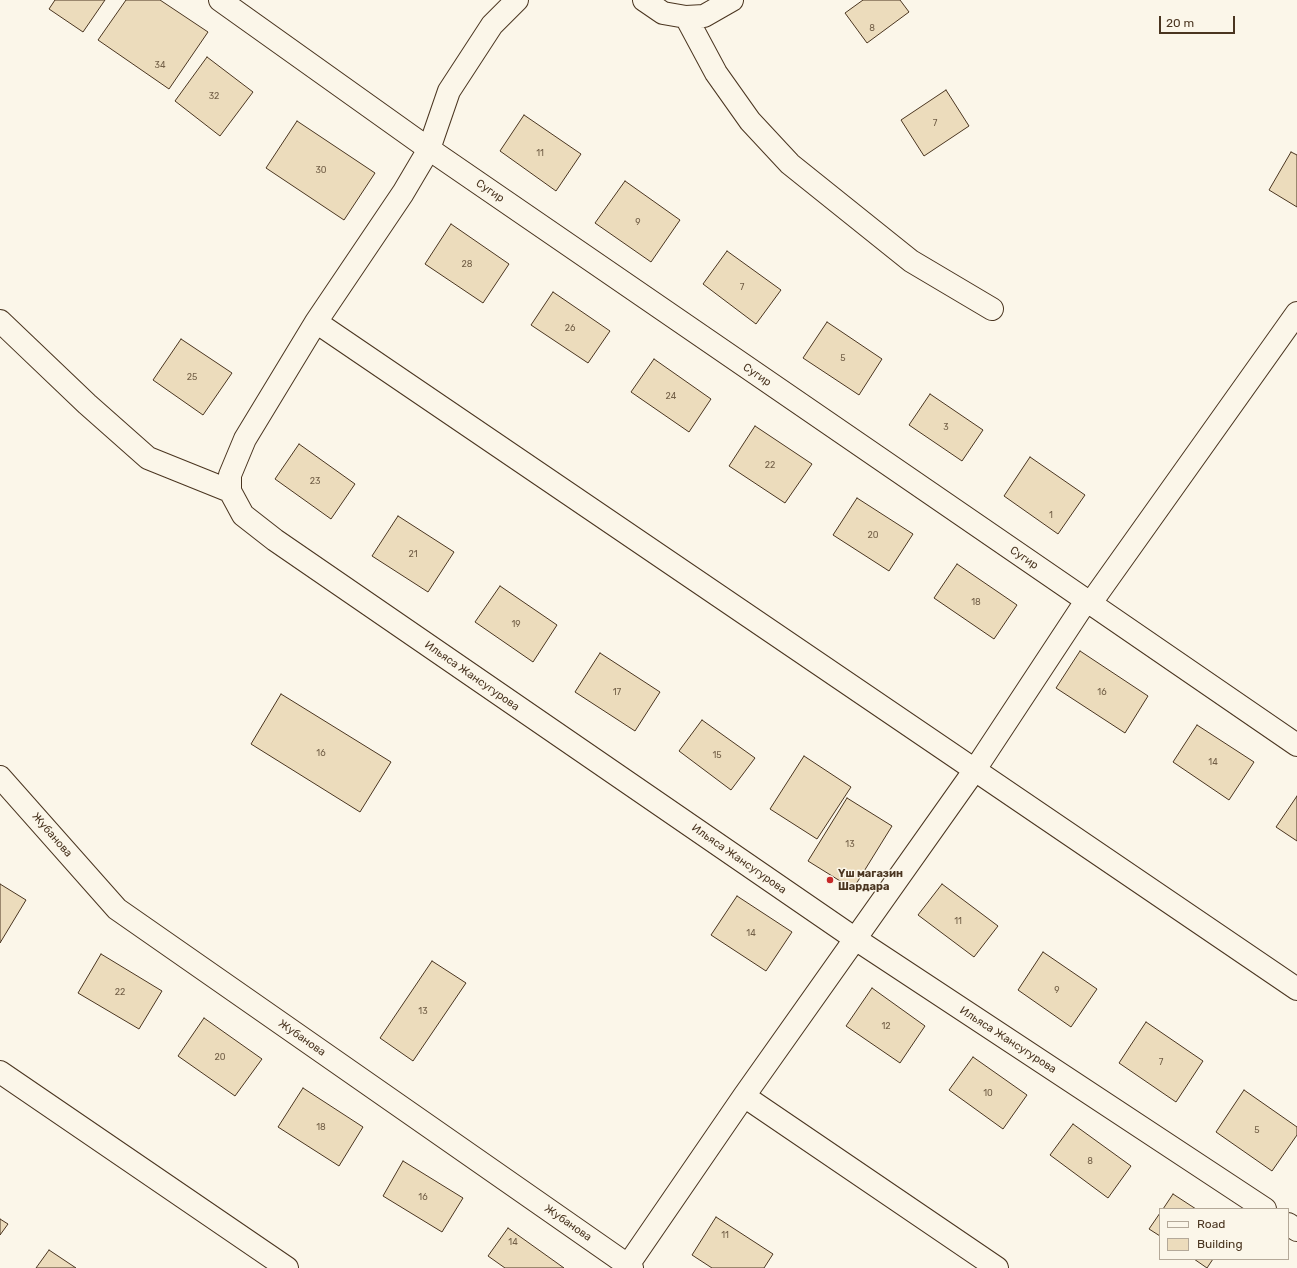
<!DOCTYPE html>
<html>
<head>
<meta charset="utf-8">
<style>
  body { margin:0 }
  #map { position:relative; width:1297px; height:1268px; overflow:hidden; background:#fbf6e9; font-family:Rubik,sans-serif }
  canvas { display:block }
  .legend { position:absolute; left:1159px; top:1208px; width:130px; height:52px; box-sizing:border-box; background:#fbf6e9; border:1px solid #b4a999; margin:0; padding:5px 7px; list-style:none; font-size:12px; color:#4a3520 }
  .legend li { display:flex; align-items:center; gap:8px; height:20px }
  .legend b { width:20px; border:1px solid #b4a999 }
  .scale { position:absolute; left:1159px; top:16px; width:76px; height:18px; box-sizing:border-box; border:2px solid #4a3520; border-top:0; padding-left:5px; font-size:12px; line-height:14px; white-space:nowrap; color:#4a3520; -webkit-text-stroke:3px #fbf6e9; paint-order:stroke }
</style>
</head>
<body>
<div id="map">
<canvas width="1297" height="1268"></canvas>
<ul class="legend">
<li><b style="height:5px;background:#fbf6e9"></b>Road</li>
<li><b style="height:11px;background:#ecdcbc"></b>Building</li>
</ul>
<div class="scale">20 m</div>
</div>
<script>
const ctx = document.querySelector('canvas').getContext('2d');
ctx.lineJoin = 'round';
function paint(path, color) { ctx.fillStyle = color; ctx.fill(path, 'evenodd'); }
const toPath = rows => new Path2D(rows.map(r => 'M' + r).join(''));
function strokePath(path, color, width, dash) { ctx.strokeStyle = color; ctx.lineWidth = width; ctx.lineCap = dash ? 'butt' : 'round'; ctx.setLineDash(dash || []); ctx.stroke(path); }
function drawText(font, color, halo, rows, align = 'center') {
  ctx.font = font + ' Rubik,sans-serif'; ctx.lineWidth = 3; ctx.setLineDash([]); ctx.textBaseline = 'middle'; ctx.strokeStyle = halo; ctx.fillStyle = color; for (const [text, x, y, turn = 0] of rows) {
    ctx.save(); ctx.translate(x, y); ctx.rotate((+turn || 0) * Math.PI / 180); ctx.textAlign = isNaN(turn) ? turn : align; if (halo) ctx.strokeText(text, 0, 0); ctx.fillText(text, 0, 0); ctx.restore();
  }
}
const building = toPath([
  [55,0,105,0,83,32,49,9,55,0],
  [126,0,160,0,208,32,169,89,98,40,126,0],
  [863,0,900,0,909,12,867,43,845,13,863,0],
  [207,57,253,92,220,136,175,101,207,57],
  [946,90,969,126,924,156,901,120,946,90],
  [524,115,581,154,556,191,500,151,524,115],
  [297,121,375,173,344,220,266,168,297,121],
  [1291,152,1297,155,1297,207,1269,190,1291,152],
  [625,181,680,220,651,262,595,223,625,181],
  [451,224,509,264,483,303,425,264,451,224],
  [727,251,781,290,756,324,703,284,727,251],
  [553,292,610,331,588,363,531,325,553,292],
  [827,322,882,359,859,395,803,358,827,322],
  [181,339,232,373,203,415,153,380,181,339],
  [654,359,711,399,689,432,631,392,654,359],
  [930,394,983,430,962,461,909,425,930,394],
  [755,426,812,464,785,503,729,466,755,426],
  [299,444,355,484,331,519,275,479,299,444],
  [1030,457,1085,495,1058,534,1004,496,1030,457],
  [857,498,913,534,889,571,833,535,857,498],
  [398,516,454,552,428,592,372,556,398,516],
  [957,564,1017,605,994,639,934,598,957,564],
  [500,586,557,625,533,662,475,622,500,586],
  [1080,651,1148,696,1125,733,1056,688,1080,651],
  [600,653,660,692,635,731,575,692,600,653],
  [281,694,391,762,360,812,251,744,281,694],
  [702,720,755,758,731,790,679,751,702,720],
  [1197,725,1254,762,1229,800,1173,762,1197,725],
  [804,756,851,787,817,839,770,809,804,756],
  [1297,796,1297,841,1276,827,1297,796],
  [847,798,892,826,853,889,808,861,847,798],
  [0,884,26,900,0,943,0,884],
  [942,884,998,926,974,957,918,915,942,884],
  [737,896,792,932,766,971,711,935,737,896],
  [1043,952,1097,989,1071,1027,1018,990,1043,952],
  [101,954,162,991,139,1029,78,993,101,954],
  [432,961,466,983,413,1061,380,1038,432,961],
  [872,988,925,1026,900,1063,846,1026,872,988],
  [204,1018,262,1059,235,1096,178,1056,204,1018],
  [1146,1022,1203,1061,1176,1102,1119,1063,1146,1022],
  [973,1057,1027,1095,1003,1129,949,1090,973,1057],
  [303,1088,363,1127,339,1166,278,1127,303,1088],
  [1244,1090,1297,1127,1297,1135,1272,1171,1216,1132,1244,1090],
  [1073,1124,1131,1166,1108,1198,1050,1155,1073,1124],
  [403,1161,463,1198,442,1232,383,1196,403,1161],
  [1173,1194,1196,1209,1163,1209,1173,1194],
  [1160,1213,1160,1236,1149,1229,1160,1213],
  [716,1217,773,1254,764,1268,712,1268,692,1255,716,1217],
  [0,1219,8,1224,0,1235,0,1219],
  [508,1228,564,1268,505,1268,488,1256,508,1228],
  [49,1250,76,1268,36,1268,49,1250],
  [1194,1259,1213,1259,1207,1268,1194,1259]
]);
const minor = toPath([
  [220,0,429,149,1297,745],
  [517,0,492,25,449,91,429,149,403,193,316,322,245,439,230,475,230,491,243,515,275,540,854,938,1265,1209],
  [644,0,663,13,686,17,704,16,732,0],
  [686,17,716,73,750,121,790,164,911,261,992,309],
  [0,321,87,404,148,458,230,491],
  [316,322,1297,989],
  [1090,604,1297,313],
  [0,777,117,909,632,1268],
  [0,1072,287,1268],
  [744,1096,997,1268],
  [1288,1224,1297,1230],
  [626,1268,744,1096,974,771,1086,601]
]);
const markers = [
  [830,880,4,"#c62828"]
];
const numberNames = [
  ["8",872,28],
  ["34",160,65],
  ["32",214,96],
  ["7",935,123],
  ["11",540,153],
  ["30",321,170],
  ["9",638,222],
  ["28",467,264],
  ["7",742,287],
  ["26",570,328],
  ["5",843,358],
  ["25",192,377],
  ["24",671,396],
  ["3",946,427],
  ["22",770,465],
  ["23",315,481],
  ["1",1051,515],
  ["20",873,535],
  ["21",413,554],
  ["18",976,602],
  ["19",516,624],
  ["17",617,692],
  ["16",1102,692],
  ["16",321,753],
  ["15",717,755],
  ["14",1213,762],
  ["13",850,844],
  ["11",958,921],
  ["14",751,933],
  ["9",1057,990],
  ["22",120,992],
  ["13",423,1011],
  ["12",886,1026],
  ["20",220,1057],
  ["7",1161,1062],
  ["10",988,1093],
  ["18",321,1127],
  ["5",1257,1130],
  ["8",1090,1161],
  ["16",423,1197],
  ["11",725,1235],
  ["14",513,1242]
];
const streetNames = [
  ["Сугир",490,191,34],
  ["Сугир",757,375,34],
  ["Сугир",1024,558,34],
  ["Ильяса Жансугурова",472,676,35],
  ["Жубанова",52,835,49],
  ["Ильяса Жансугурова",739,859,35],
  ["Жубанова",302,1038,35],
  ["Ильяса Жансугурова",1008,1040,33],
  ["Жубанова",568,1223,35]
];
const poiNames = [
  ["Үш магазин",838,874],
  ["Шардара",838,887]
];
paint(building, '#ecdcbc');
strokePath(building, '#4a3520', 1);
strokePath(minor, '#4a3520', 24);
strokePath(minor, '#fbf6e9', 22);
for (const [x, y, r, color] of markers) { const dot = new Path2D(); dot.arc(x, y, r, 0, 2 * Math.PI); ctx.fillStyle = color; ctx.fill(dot); strokePath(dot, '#fbf6e9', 1.5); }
drawText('9px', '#725f47', null, numberNames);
drawText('11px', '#4a3520', '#fbf6e9', streetNames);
drawText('bold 11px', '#4a3520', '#fbf6e9', poiNames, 'left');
</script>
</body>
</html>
